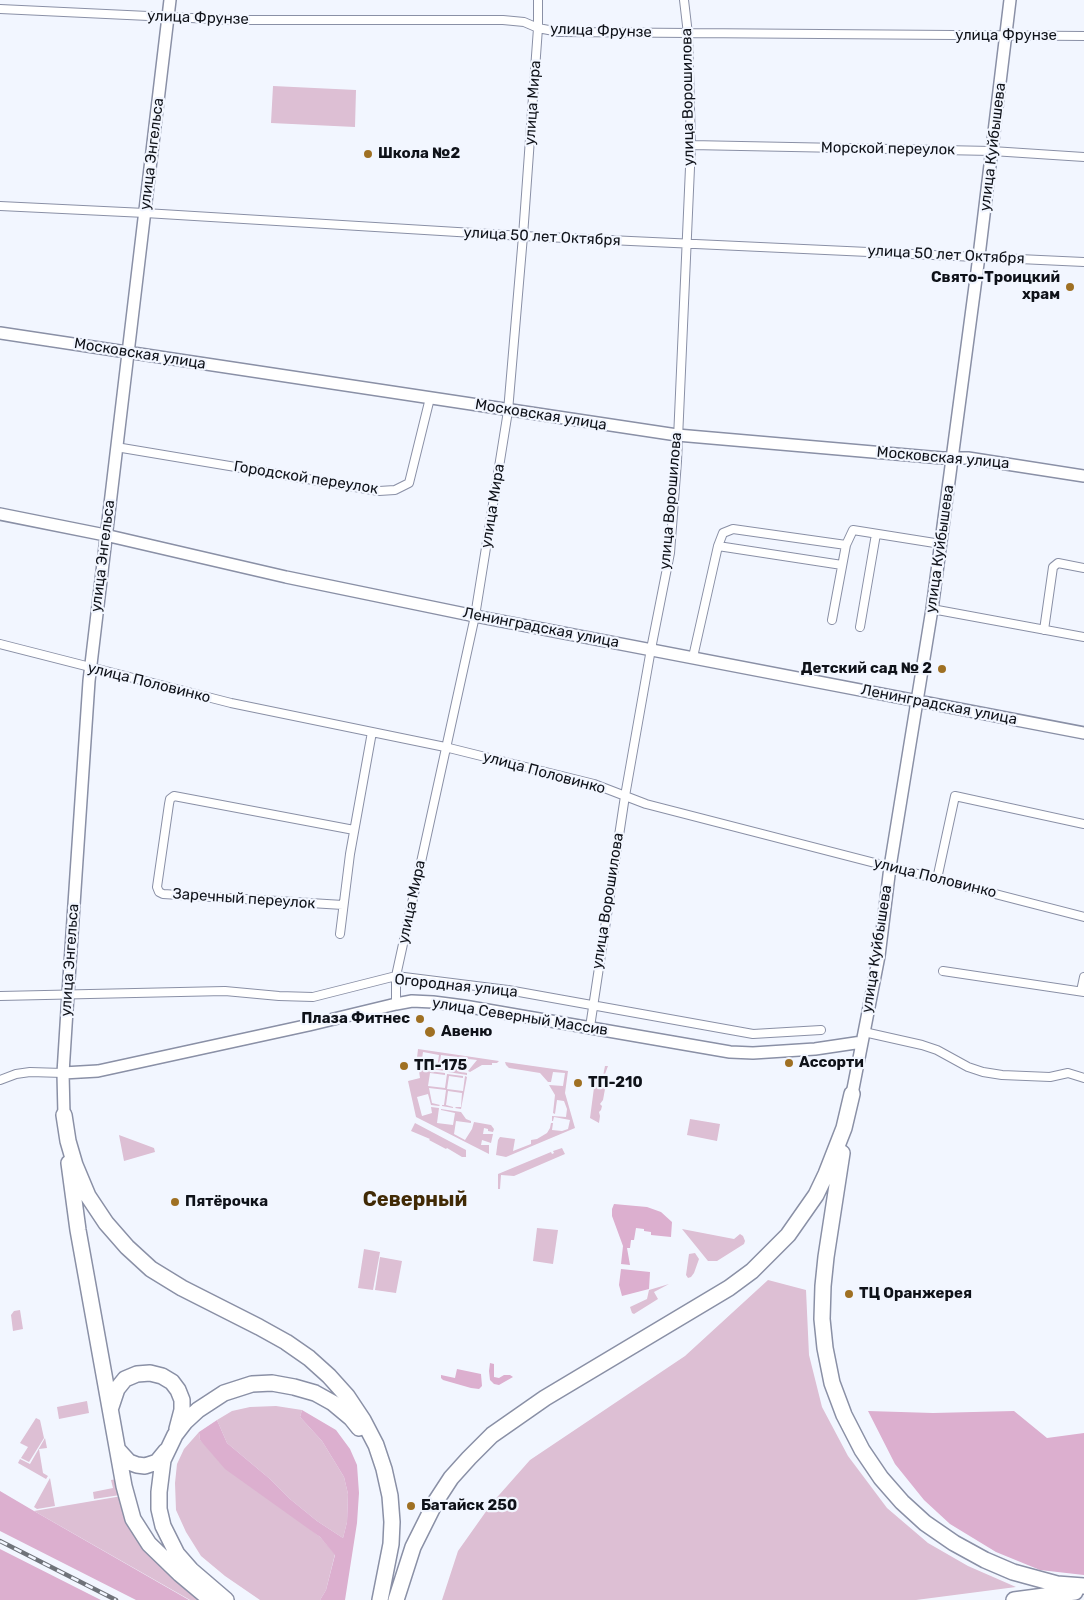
<!DOCTYPE html>
<html>
<head>
<meta charset="utf-8">
<style>
  body { margin:0 }
  canvas { display:block; background:#f2f6ff }
</style>
</head>
<body>
<canvas width="1084" height="1600"></canvas>
<script>
const ctx = document.querySelector('canvas').getContext('2d');
ctx.lineJoin = 'round';
function paint(path, color) { ctx.fillStyle = color; ctx.fill(path, 'evenodd'); }
const toPath = rows => new Path2D(rows.map(r => 'M' + r).join(''));
function strokePath(path, color, width, dash) { ctx.strokeStyle = color; ctx.lineWidth = width; ctx.lineCap = dash ? 'butt' : 'round'; ctx.setLineDash(dash || []); ctx.stroke(path); }
function drawText(font, color, halo, rows, align = 'center') {
  ctx.font = font + ' Rubik,sans-serif'; ctx.lineWidth = 4.5; ctx.setLineDash([]); ctx.textBaseline = 'middle'; ctx.strokeStyle = halo; ctx.fillStyle = color; for (const [text, x, y, turn = 0] of rows) {
    ctx.save(); ctx.translate(x, y); ctx.rotate((+turn || 0) * Math.PI / 180); ctx.textAlign = isNaN(turn) ? turn : align; if (halo) ctx.strokeText(text, 0, 0); ctx.fillText(text, 0, 0); ctx.restore();
  }
}
const green = toPath([
  [273,86,356,90,355,127,271,123],
  [418,1049,499,1061,497,1063,492,1063,492,1065,482,1065,470,1072,468,1071,477,1060,459,1058,457,1071,467,1073,467,1075,448,1072,449,1070,455,1071,457,1057,441,1055,439,1068,447,1070,446,1071,430,1069,431,1067,437,1068,439,1055,423,1052,421,1066,428,1067,428,1071,445,1073,445,1075,430,1073,428,1086,445,1088,447,1074,463,1076,463,1078,449,1076,447,1089,463,1091,465,1076,467,1077,461,1109,455,1108,456,1107,461,1107,462,1093,448,1091,446,1105,453,1107,453,1108,442,1106,442,1105,444,1105,446,1090,429,1088,432,1103,440,1105,439,1106,431,1105,428,1094,417,1097,422,1116,432,1113,431,1107,439,1108,437,1123,453,1125,455,1113,441,1110,441,1109,461,1112,466,1119,471,1121,471,1123,456,1121,454,1134,465,1140,472,1129,474,1122,491,1125,494,1129,493,1132,488,1131,488,1129,484,1128,483,1134,493,1134,491,1143,482,1140,481,1145,489,1145,489,1154,416,1117,408,1081,420,1078,417,1058],
  [505,1062,568,1071,565,1093,575,1128,506,1157,496,1155,498,1140,500,1137,515,1139,513,1151,531,1144,531,1140,537,1139,547,1133,550,1128,551,1123,553,1123,552,1130,562,1131,568,1129,570,1120,554,1117,553,1121,552,1121,552,1116,566,1117,567,1109,564,1101,557,1100,555,1114,553,1113,555,1095,549,1085,563,1086,565,1073,553,1072,551,1082,548,1082,540,1073,509,1068,506,1065],
  [605,1066,608,1066,605,1074,606,1083,603,1087,605,1089,603,1100,600,1104,602,1106,601,1110,599,1112,600,1116,599,1123,590,1118,595,1080,603,1076],
  [690,1119,720,1124,717,1141,687,1135],
  [415,1123,466,1150,466,1157,462,1157,447,1148,446,1149,429,1140,430,1139,411,1131],
  [119,1135,154,1148,155,1152,124,1161],
  [562,1148,565,1154,514,1176,501,1175,500,1189,498,1189,498,1174,551,1152,552,1154,554,1153,553,1151],
  [537,1228,558,1230,553,1264,533,1261],
  [682,1229,734,1239,740,1234,743,1236,745,1241,744,1244,717,1261,708,1261],
  [364,1249,380,1252,373,1290,358,1288],
  [695,1253,699,1259,694,1273,691,1277,688,1278,686,1275,689,1254],
  [380,1257,402,1261,396,1293,375,1290],
  [768,1280,806,1290,809,1355,822,1407,848,1456,887,1508,928,1543,968,1566,1016,1587,916,1600,442,1600,458,1551,492,1503,530,1460,685,1356],
  [669,1284,654,1292,658,1299,634,1314,632,1313,630,1307,647,1299,649,1290],
  [20,1310,23,1329,13,1331,11,1315,14,1311],
  [87,1401,89,1413,59,1419,57,1407],
  [276,1406,302,1410,300,1417,322,1441,344,1477,348,1494,347,1522,343,1538,317,1521,290,1499,270,1479,227,1443,217,1420,232,1411,250,1407],
  [36,1418,40,1420,44,1438,29,1462,21,1458,28,1447,20,1443],
  [199,1432,200,1440,320,1537,335,1554,326,1590,320,1600,260,1600,225,1576,201,1556,186,1532,176,1510,175,1483,177,1464,184,1449],
  [45,1438,47,1448,39,1449,43,1473,48,1476,46,1479,18,1463,20,1459,30,1464],
  [50,1478,55,1506,37,1509,34,1507],
  [117,1479,120,1495,94,1499,93,1492,113,1488,111,1480],
  [122,1496,128,1520,205,1600,190,1600,34,1511]
]);
const forest = toPath([
  [614,1204,647,1207,661,1212,672,1222,671,1237,651,1235,651,1232,644,1231,644,1229,636,1228,634,1240,631,1240,630,1248,627,1248,630,1265,621,1264,623,1246,612,1216,612,1209],
  [621,1269,650,1272,649,1289,622,1296,619,1285],
  [490,1363,494,1364,494,1377,499,1378,504,1375,510,1375,513,1377,499,1385,494,1384,490,1380,489,1371],
  [457,1369,481,1374,482,1386,479,1389,471,1388,443,1380,441,1378,441,1375,455,1378],
  [302,1410,336,1430,350,1449,357,1465,359,1493,357,1523,345,1600,320,1600,326,1590,335,1555,320,1537,225,1469,200,1440,199,1432,217,1420,227,1443,270,1479,290,1499,317,1521,343,1538,347,1522,348,1494,344,1477,322,1441,300,1417],
  [868,1411,933,1413,1014,1411,1047,1438,1084,1433,1084,1575,1040,1570,996,1552,950,1524,924,1500,895,1464],
  [0,1491,34,1511,189,1600,136,1600,0,1531],
  [0,1549,87,1593,101,1600,0,1600]
]);
const street = toPath([
  [0,9,233,20,503,20,524,22,538,28,559,32,1084,36],
  [691,145,992,151,1084,157],
  [0,206,145,213,523,236,1084,262],
  [116,447,379,491,395,490,409,483,430,398],
  [718,546,842,565],
  [932,609,1084,637],
  [832,620,846,545],
  [860,627,876,534],
  [1044,630,1053,567,1058,563,1084,568],
  [0,644,231,703,445,747,594,784,646,804,1084,917],
  [693,657,718,546,723,533,733,529,846,545,853,530,941,544],
  [937,879,955,796,1084,824],
  [343,905,163,894,159,892,157,887,169,804,170,799,174,796,354,830],
  [340,934,350,854,372,732],
  [943,971,1084,992],
  [1081,991,1084,977],
  [0,996,225,991,279,996,313,997,396,976,508,990,753,1034,821,1030],
  [396,1004,396,976,475,616,508,411,523,236,538,28,538,0],
  [590,1027,625,796,651,649,670,553,677,461,691,145,688,34,684,0],
  [864,1032,922,1045,937,1050,968,1067,983,1072,1002,1075,1050,1077,1068,1073,1084,1078],
  [0,1080,16,1074,30,1072,63,1073]
]);
const secondary = toPath([
  [0,333,677,435,942,458,968,458,1084,476],
  [0,514,105,535,286,577,475,616,1084,733],
  [63,1073,98,1071,309,1025,396,1004,412,1001,433,1002,464,1006,730,1052,753,1053,815,1049,862,1042],
  [852,1094,879,956,890,867,932,609,979,256,1010,0],
  [64,1115,63,1073,68,994,89,681,170,0]
]);
const highway = toPath([
  [64,1115,68,1141,75,1165,88,1196,106,1223,127,1247,151,1269,182,1288,259,1327,286,1342,309,1358,329,1376,347,1396,363,1420,376,1445,384,1469,390,1496,392,1522,391,1544,380,1600],
  [842,1153,826,1257,823,1286,822,1319,825,1348,832,1383,844,1415,862,1450,881,1478,902,1502,925,1523,954,1543,985,1560,1013,1572,1057,1584,1084,1586],
  [69,1163,78,1230,124,1486,133,1519,149,1544,180,1574,211,1600],
  [111,1407,117,1389,125,1379,137,1374,150,1373,162,1376,172,1382,178,1390,182,1400,182,1410,177,1429],
  [119,1451,129,1462,137,1465,145,1466,157,1462,166,1451],
  [226,1600,191,1570,177,1554,163,1526,159,1509,159,1492,163,1460,175,1435,185,1422,198,1410,224,1393,252,1384,272,1383,294,1387,315,1393,333,1403,351,1418,359,1428],
  [396,1600,413,1547,436,1501,451,1478,469,1458,492,1435,545,1398,729,1288,752,1271,788,1235,816,1195,826,1174,844,1128,852,1094],
  [1014,1600,1075,1592]
]);
const rail = toPath([
  [0,1541,116,1600]
]);
const markers = [
  [368,154,5,"#9f7023"],
  [1070,287,5,"#9f7023"],
  [942,669,5,"#9f7023"],
  [420,1019,5,"#9f7023"],
  [430,1032,6,"#9f7023"],
  [789,1063,5,"#9f7023"],
  [404,1066,5,"#9f7023"],
  [578,1083,5,"#9f7023"],
  [175,1202,5,"#9f7023"],
  [849,1294,5,"#9f7023"],
  [411,1506,5,"#9f7023"]
];
const streetNames = [
  ["улица Фрунзе",198,18,2],
  ["улица Фрунзе",601,31,2],
  ["улица Фрунзе",1006,36],
  ["улица Ворошилова",688,97,-91],
  ["улица Мира",533,103,-86],
  ["улица Куйбышева",993,147,-83],
  ["Морской переулок",888,149,1],
  ["улица Энгельса",152,154,-83],
  ["улица 50 лет Октября",542,237,3],
  ["улица 50 лет Октября",946,255,3],
  ["Московская улица",140,354,9],
  ["Московская улица",541,415,9],
  ["Московская улица",943,458,5],
  ["Городской переулок",306,478,9],
  ["улица Ворошилова",671,501,-85],
  ["улица Мира",493,506,-81],
  ["улица Куйбышева",940,549,-82],
  ["улица Энгельса",103,556,-83],
  ["Ленинградская улица",541,628,11],
  ["улица Половинко",149,683,14],
  ["Ленинградская улица",939,705,11],
  ["улица Половинко",544,773,15],
  ["улица Половинко",935,878,14],
  ["Заречный переулок",244,899,4],
  ["улица Ворошилова",608,901,-81],
  ["улица Мира",412,902,-78],
  ["улица Куйбышева",877,949,-81],
  ["улица Энгельса",70,960,-86],
  ["Огородная улица",456,986,6],
  ["улица Северный Массив",520,1017,9]
];
const poiNames = [
  ["Школа №2",378,154],
  ["Свято-Троицкий",1060,278,"right"],
  ["храм",1060,295,"right"],
  ["Детский сад № 2",932,669,"right"],
  ["Плаза Фитнес",410,1019,"right"],
  ["Авеню",441,1032],
  ["Ассорти",799,1063],
  ["ТП-175",414,1066],
  ["ТП-210",588,1083],
  ["Пятёрочка",185,1202],
  ["ТЦ Оранжерея",859,1294],
  ["Батайск 250",421,1506]
];
const districtNames = [
  ["Северный",415,1200]
];
paint(green, '#ddbfd4');
paint(forest, '#dcafcf');
strokePath(street, '#8a90a6', 10);
strokePath(secondary, '#8a90a6', 14);
strokePath(highway, '#8a90a6', 18);
strokePath(street, '#fff', 8);
strokePath(secondary, '#fff', 11);
strokePath(highway, '#fff', 15);
strokePath(rail, '#6f737a', 4.5);
strokePath(rail, '#f2f6ff', 2.5, [8]);
for (const [x, y, r, color] of markers) { const dot = new Path2D(); dot.arc(x, y, r, 0, 2 * Math.PI); ctx.fillStyle = color; ctx.fill(dot); strokePath(dot, '#f2f6ff', 2); }
drawText('15px', '#0f1219', '#f2f6ff', streetNames);
drawText('bold 15px', '#0f1219', '#f2f6ff', poiNames, 'left');
drawText('bold 20px', '#412a05', '#f2f6ff', districtNames);
</script>
</body>
</html>
